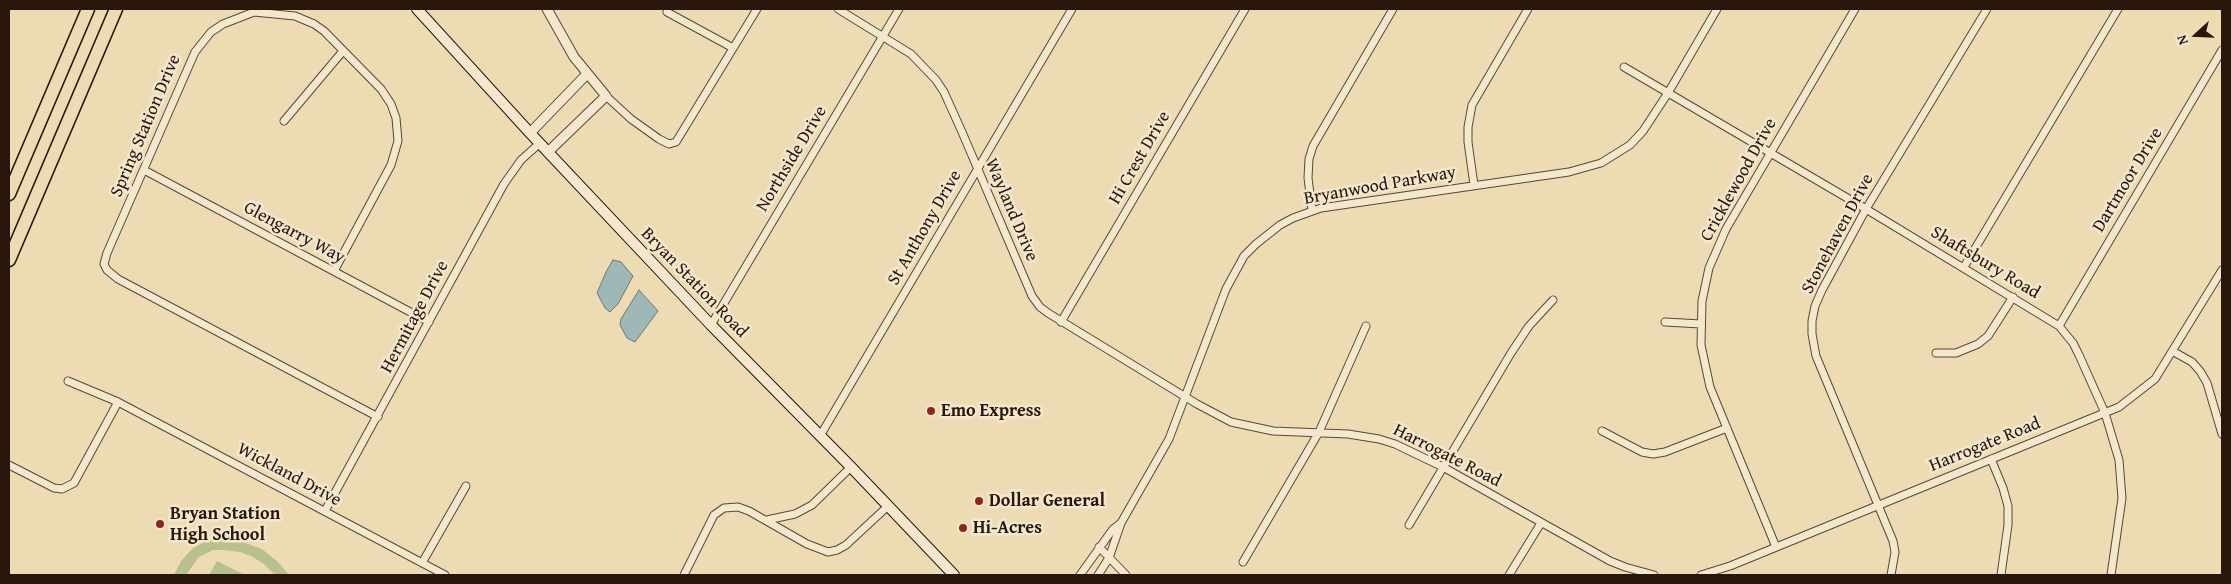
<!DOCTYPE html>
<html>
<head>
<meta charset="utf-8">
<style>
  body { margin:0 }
  #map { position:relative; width:2231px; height:584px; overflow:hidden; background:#eddbb3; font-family:"Gentium Book Plus",serif }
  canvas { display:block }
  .frame { position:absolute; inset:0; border:10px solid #271609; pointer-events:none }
  .north { position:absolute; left:2171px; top:10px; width:50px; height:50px; -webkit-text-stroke:4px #f3e8ce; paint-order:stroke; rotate:250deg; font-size:14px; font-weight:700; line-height:20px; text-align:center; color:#271609 }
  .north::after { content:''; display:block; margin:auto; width:18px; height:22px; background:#271609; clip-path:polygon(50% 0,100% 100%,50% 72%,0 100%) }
</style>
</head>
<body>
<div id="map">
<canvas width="2231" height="584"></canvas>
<div class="frame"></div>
<div class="north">N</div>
</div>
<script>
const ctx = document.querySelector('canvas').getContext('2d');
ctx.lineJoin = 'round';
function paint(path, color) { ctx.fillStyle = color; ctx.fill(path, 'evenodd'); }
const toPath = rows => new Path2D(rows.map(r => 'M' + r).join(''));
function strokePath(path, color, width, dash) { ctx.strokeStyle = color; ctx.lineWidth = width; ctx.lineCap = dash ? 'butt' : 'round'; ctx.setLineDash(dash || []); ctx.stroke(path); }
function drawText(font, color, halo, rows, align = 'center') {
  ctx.font = font + ' "Gentium Book Plus",serif'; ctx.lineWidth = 5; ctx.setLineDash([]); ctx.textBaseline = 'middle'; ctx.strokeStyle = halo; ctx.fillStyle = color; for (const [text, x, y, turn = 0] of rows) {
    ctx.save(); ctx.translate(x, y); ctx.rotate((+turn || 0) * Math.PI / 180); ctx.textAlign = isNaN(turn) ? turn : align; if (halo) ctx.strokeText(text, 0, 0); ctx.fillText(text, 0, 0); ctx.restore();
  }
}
const green = toPath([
  [223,539,243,542,262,549,278,562,289,575,275,575,264,564,251,556,240,552,223,550,213,550,199,557,186,575,174,575,181,561,193,548,206,541],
  [217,561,245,575,209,575]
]);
const water = toPath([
  [613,260,621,262,633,276,618,304,610,312,605,308,597,293,606,272,613,260],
  [639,290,658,311,635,342,627,338,620,325,621,319,639,290]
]);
const minor = toPath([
  [838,9,911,54,936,80,944,92,962,132,1032,296,1040,307,1048,313,1197,404,1231,422,1273,431,1348,434,1379,439,1395,444,1443,467,1610,561,1625,567,1654,575],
  [667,12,733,48],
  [1624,67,1866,209,2059,326,2073,343,2079,355,2105,413,2119,460,2122,498,2111,575],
  [606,96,631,119,659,139,669,144,676,142,757,9],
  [284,121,343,51],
  [144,170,429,322],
  [1474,185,1468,142,1468,127,1472,105,1528,9],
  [1312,210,1308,178,1309,159,1313,146,1393,9],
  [1964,267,2118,9],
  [334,271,391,165,398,141,396,118,391,104,381,89,324,31,314,24,295,16,254,12,223,24,211,32,195,52,107,253,104,264,107,270,118,279,378,417],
  [1061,322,1245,9],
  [1665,322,1701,324],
  [711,325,899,9],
  [2059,326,2222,50],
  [2174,352,2192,362,2200,371,2207,383,2222,434],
  [1936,353,1956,353,1978,344,1988,336,2013,297],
  [68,381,118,402,445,575],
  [1602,431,1642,452,1653,454,1665,452,1727,428],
  [820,436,1072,9],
  [1991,459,2003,488,2008,506,2008,525,2001,575],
  [9,465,54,488,62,489,74,483,118,402],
  [325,511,504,184,521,160,540,143],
  [767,520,795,514,812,505,851,467],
  [1409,525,1511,353,1529,326,1553,300],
  [1099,547,1126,575],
  [1776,547,1710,387,1701,345,1702,301,1709,268,1726,229,1855,9],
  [1243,562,1319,432,1366,326],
  [422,563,466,486],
  [684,575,714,515,724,508,738,507,749,511,807,544,828,552,837,550,846,545,888,506],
  [1080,575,1113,529,1121,523],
  [1098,575,1109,558,1121,523,1169,439,1226,289,1244,256,1256,244,1280,225,1293,218,1321,208,1569,172,1601,163,1630,145,1643,131,1668,93,1717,9],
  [1509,575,1541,523],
  [1701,575,1730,566,2119,407,2155,379,2222,270],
  [1891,575,1895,552,1893,541,1816,356,1812,334,1812,321,1815,306,1822,290,1866,209,1987,9]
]);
const tertiary = toPath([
  [547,9,574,57,606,96,548,152],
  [530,133,587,74]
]);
const secondary = toPath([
  [417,9,530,133,711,325,851,467,954,575]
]);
const motorway = toPath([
  [9,194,88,9],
  [9,260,116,9]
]);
const markers = [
  [931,411,5,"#8f2418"],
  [979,501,5,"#8f2418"],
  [160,524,5,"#8f2418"],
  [963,528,5,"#8f2418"]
];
const streetNames = [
  ["Spring Station Drive",146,126,-67],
  ["Hi Crest Drive",1140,158,-60],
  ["Northside Drive",792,159,-59],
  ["Cricklewood Drive",1739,180,-61],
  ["Dartmoor Drive",2128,180,-59],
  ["Bryanwood Parkway",1380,186,-10],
  ["Wayland Drive",1011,210,67],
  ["St Anthony Drive",925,228,-60],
  ["Glengarry Way",294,233,28],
  ["Stonehaven Drive",1838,234,-62],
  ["Shaftsbury Road",1985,263,31],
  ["Bryan Station Road",694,283,46],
  ["Hermitage Drive",415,317,-62],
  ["Harrogate Road",1985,445,-22],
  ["Harrogate Road",1447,456,27],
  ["Wickland Drive",289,475,28]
];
const poiNames = [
  ["Emo Express",941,411],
  ["Dollar General",989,501],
  ["Bryan Station",170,514],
  ["High School",170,535],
  ["Hi-Acres",973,528]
];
paint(green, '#b8c08d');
paint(water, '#9eb8b8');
strokePath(water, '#6e7772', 1);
strokePath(minor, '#584734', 9);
strokePath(tertiary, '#584734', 11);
strokePath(secondary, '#271609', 12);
strokePath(motorway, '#271609', 15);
strokePath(minor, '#f3e8ce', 7);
strokePath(tertiary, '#f3e8ce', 9);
strokePath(secondary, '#f3e8ce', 10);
strokePath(motorway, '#eddbb3', 12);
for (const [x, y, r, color] of markers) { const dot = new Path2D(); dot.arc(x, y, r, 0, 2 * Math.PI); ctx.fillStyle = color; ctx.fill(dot); strokePath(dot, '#f3e8ce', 2); }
drawText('18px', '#271609', '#f3e8ce', streetNames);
drawText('bold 18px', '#271609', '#f3e8ce', poiNames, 'left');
</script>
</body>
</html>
